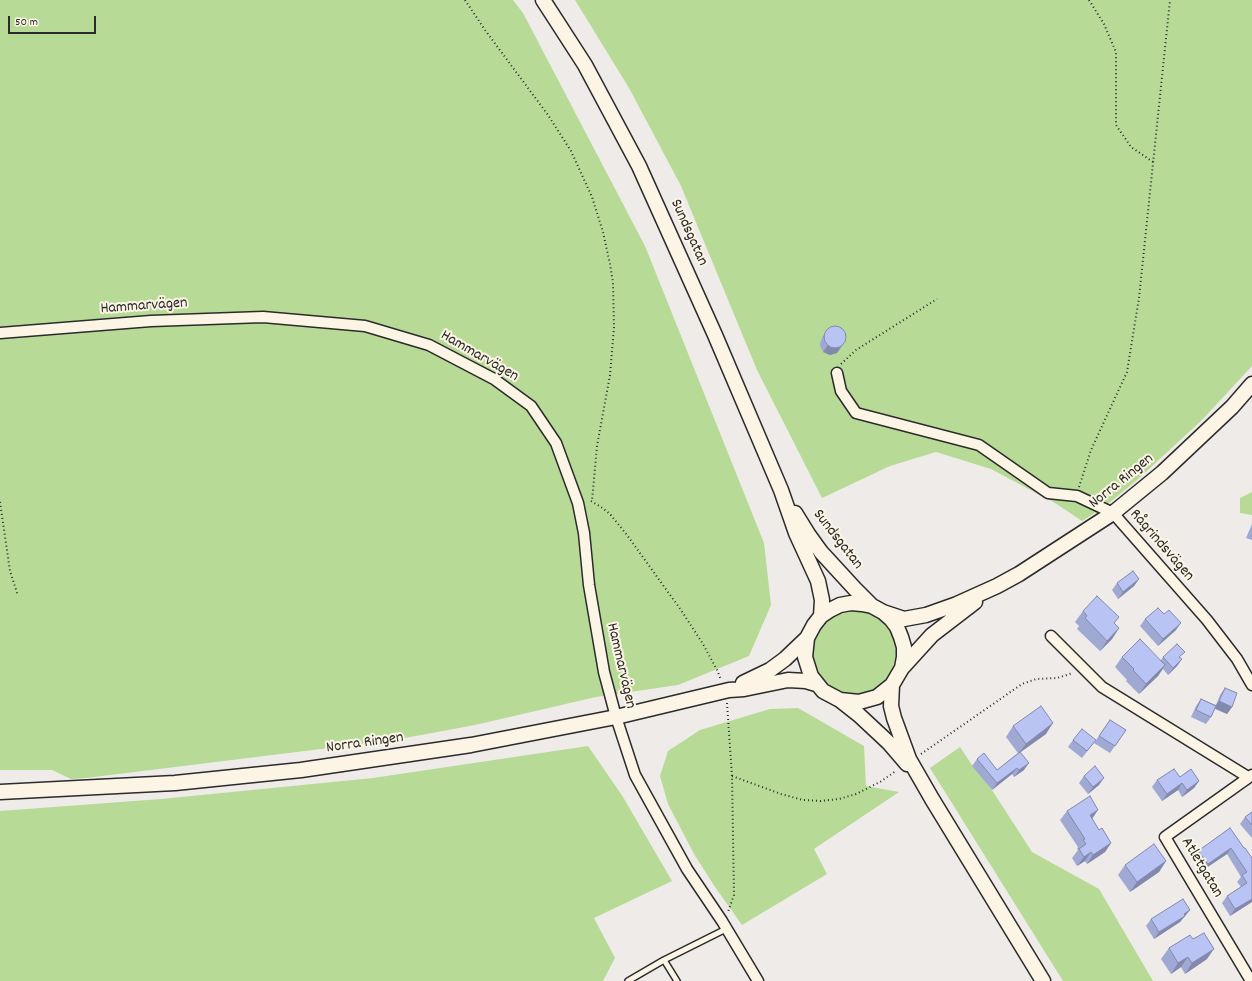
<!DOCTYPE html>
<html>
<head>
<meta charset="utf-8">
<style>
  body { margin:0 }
  #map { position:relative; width:1252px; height:981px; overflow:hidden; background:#efebe8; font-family:Dekko,sans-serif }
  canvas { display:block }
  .scale { position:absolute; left:8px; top:16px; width:88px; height:18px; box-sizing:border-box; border:2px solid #2b2b2b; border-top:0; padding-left:5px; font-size:12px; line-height:14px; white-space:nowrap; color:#2b2b2b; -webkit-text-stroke:3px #fcf5e5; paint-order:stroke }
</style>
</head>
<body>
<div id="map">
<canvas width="1252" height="981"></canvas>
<div class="scale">50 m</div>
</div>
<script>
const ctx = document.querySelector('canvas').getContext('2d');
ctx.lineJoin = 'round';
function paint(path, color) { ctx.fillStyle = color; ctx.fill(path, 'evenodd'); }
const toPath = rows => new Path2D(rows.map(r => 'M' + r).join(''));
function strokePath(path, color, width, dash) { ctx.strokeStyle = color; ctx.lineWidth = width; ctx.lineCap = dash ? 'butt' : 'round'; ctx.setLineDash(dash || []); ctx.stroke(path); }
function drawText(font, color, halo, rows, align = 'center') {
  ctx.font = font + ' Dekko,sans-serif'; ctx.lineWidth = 4; ctx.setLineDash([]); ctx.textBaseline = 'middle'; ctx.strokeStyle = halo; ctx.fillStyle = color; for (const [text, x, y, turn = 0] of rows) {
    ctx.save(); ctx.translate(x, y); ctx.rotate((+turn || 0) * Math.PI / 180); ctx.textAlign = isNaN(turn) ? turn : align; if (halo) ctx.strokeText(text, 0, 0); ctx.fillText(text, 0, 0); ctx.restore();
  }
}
const green = toPath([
  [0,0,513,0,523,13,645,246,764,543,771,605,749,656,678,685,596,697,475,725,394,740,86,778,71,779,52,770,0,770],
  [575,0,1252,0,1252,366,1202,420,1137,480,1103,508,1082,521,1055,503,991,469,936,452,890,466,822,498,757,370,681,186,629,88],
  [1252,492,1252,515,1240,513,1240,498],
  '812 652a42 42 0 1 1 84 0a42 42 0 1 1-84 0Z',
  [798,708,864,746,866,786,899,792,814,849,827,874,742,925,715,887,694,854,668,804,660,776,668,751,700,730,770,709],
  [588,746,623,797,672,881,594,918,615,958,603,981,0,981,0,811,161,799,373,778],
  [960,747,972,765,992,790,1032,852,1099,889,1153,981,1063,981,930,768]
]);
const path = toPath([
  [465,0,485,30,548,115,571,151,592,197,603,232,610,264,613,283,614,327,610,375,597,446,592,501],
  [1089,0,1104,24,1116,52,1116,125,1131,147,1153,162],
  [841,364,856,350,937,299],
  [1079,487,1091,450,1127,372,1139,298,1170,0],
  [591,501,601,507,610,514,627,535,681,610,703,644,717,670,721,680],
  [0,502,10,571,18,596],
  [727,703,732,776,734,895,728,912],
  [921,754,1022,684,1036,679,1057,678,1073,673],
  [732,776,781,794,803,800,820,801,839,799,856,794,880,782,896,771]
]);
const service = toPath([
  [664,960,677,981],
  [628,981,664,960,726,929]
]);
const minor = toPath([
  [0,333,151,321,263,317,365,326,429,345,494,379,531,406,556,443,578,503,584,533,589,585,604,672,616,717,635,775,687,869,722,921,758,981],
  [837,373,841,391,856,413,979,445,1048,493,1077,496,1113,513,1207,620,1237,659,1252,685],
  [1051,636,1102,687,1248,777],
  [1251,981,1165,837,1252,775]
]);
const secondary = toPath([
  [543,0,585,65,639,166,715,335,781,490,796,533,818,581,822,600,821,616],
  [795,513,808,534,821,552,855,589,872,606],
  [883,612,904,619,926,615,957,604,997,586,1019,574,1113,513,1162,473,1232,407,1252,384],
  [902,668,932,635,975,602],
  [743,683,770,670,785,659,807,638,814,625,821,616,830,610,840,605,851,603,862,604,872,606,883,612,891,619,897,627,901,637,904,647,904,657,902,668,892,685,877,697,859,702,840,700,823,691,811,676,805,657,807,638],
  [892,685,891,706,894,718,909,759,932,799,1043,981],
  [840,700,859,715,889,743,907,764],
  [0,792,175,783,301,770,471,745,616,717,729,690,744,689,788,680,806,681,816,684]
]);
const wall = toPath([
  [828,329,837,353,830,355,823,352,820,346,820,343,823,336],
  [1252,524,1252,540,1246,538],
  [1139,579,1134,586,1118,599,1112,590,1117,583],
  [1083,611,1114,624,1119,628,1112,639,1100,651,1077,629,1079,626,1075,622],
  [1145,619,1176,630,1158,646,1140,626],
  [1122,657,1161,660,1163,657,1180,658,1182,659,1177,666,1168,675,1163,669,1158,676,1139,694,1126,681,1127,680,1115,667],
  [1225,688,1232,707,1227,714,1215,709,1211,717,1206,724,1191,717,1196,706,1201,699,1216,705,1220,695],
  [1110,720,1126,730,1110,753,1094,743],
  [1013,726,1046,734,1020,752,1024,770,1014,777,1012,774,992,790,972,766,977,759,997,770,1018,753,1006,737],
  [1073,740,1096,740,1082,758,1068,747],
  [1084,776,1099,785,1088,794,1079,783],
  [1180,777,1199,781,1194,788,1182,797,1178,790,1162,801,1152,787,1157,780],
  [1067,811,1092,819,1099,830,1111,843,1105,852,1087,864,1085,861,1077,866,1072,858,1078,850,1077,849,1078,847,1060,820],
  [1252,812,1252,838,1240,824,1245,817],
  [1230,828,1244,848,1252,902,1230,916,1222,903,1227,896,1241,887,1237,882,1241,877,1227,854,1203,870,1194,858,1198,851],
  [1166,861,1159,872,1130,892,1118,875,1125,865],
  [1190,910,1180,922,1154,939,1146,926,1151,919],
  [1193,939,1207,959,1185,974,1181,967,1171,974,1161,959,1169,948]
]);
const shadedWall = toPath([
  [828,345,842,346,837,353,830,355,823,352],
  [1139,579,1134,586,1118,599,1123,592],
  [1181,623,1176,630,1158,646,1163,639],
  [1119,628,1112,639,1100,651,1107,641],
  [1182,659,1177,666,1168,675,1173,668],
  [1165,665,1158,676,1139,694,1146,684],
  [1219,701,1232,707,1227,714,1214,708],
  [1053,723,1046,734,1018,754,1026,744],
  [1029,763,1024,770,1014,777,1019,770],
  [1017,768,1012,774,992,790,997,783],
  [1104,778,1099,785,1088,794,1093,787],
  [1199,781,1194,788,1182,797,1187,790],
  [1182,783,1178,790,1162,801,1167,794],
  [1098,810,1092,819,1090,815],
  [1111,843,1105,852,1087,864,1093,855],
  [1231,848,1227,854,1203,870,1208,864],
  [1091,852,1085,861,1077,866,1084,857],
  [1166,861,1159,872,1130,892,1137,882],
  [1252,899,1252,902,1230,916,1235,909],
  [1190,910,1180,922,1154,939,1159,932],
  [1214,949,1207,959,1185,974,1192,963],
  [1188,957,1181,967,1171,974,1178,963]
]);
const building = toPath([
  '824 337a11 11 0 1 1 22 0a11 11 0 1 1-22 0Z',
  [1133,571,1139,579,1123,592,1117,583,1133,571],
  [1097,596,1119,617,1114,623,1119,628,1107,641,1085,618,1087,616,1083,611,1097,596],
  [1158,608,1164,614,1169,610,1181,623,1163,639,1145,619,1158,608],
  [1140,639,1165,665,1146,684,1133,670,1134,669,1122,657,1140,639],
  [1177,644,1185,652,1179,657,1182,659,1173,668,1163,657,1177,644],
  [1225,688,1237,693,1232,707,1219,701,1225,688],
  [1201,699,1216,706,1211,717,1196,710,1201,699],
  [1041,706,1053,723,1026,744,1013,726,1041,706],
  [1110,720,1126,730,1115,746,1099,736,1110,720],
  [1082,729,1096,740,1087,751,1073,740,1082,729],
  [1020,752,1029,763,1019,770,1017,768,997,783,977,759,984,753,997,770,1020,752],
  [1095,766,1104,778,1093,787,1084,776,1095,766],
  [1174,769,1180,777,1191,769,1199,781,1187,790,1182,783,1167,794,1157,780,1174,769],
  [1090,796,1098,810,1090,815,1099,830,1102,828,1111,843,1093,855,1091,852,1084,857,1079,849,1086,844,1083,840,1085,839,1067,811,1090,796],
  [1252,812,1252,825,1245,817,1252,812],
  [1230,828,1244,848,1245,848,1252,858,1252,899,1235,909,1227,896,1247,883,1242,875,1247,872,1231,848,1208,864,1198,851,1230,828],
  [1154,844,1166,861,1137,882,1125,865,1154,844],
  [1183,899,1190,910,1184,914,1185,916,1159,932,1151,919,1183,899],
  [1204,933,1214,949,1192,963,1188,957,1178,963,1169,948,1190,935,1193,939,1204,933]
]);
const streetNames = [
  ["Sundsgatan",688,233,66],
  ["Hammarvägen",144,307,-4],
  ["Hammarvägen",479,357,30],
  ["Norra Ringen",1122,482,-39],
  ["Sundsgatan",837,540,52],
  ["Rågrindsvägen",1161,546,49],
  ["Hammarvägen",620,666,77],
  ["Norra Ringen",365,744,-8],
  ["Atletgatan",1201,868,59]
];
paint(green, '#b7db96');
strokePath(service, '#2b2b2b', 8);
strokePath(minor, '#2b2b2b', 13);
strokePath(secondary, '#2b2b2b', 17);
strokePath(path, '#2b2b2b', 2, [1, 3]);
strokePath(service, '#fcf5e5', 5);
strokePath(minor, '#fcf5e5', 10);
strokePath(secondary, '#fcf5e5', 14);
paint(wall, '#9fa9d3');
paint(shadedWall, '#8289ac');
paint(building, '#b9c4f5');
strokePath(building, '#8289ac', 1);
drawText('16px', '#2b2b2b', '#fcf5e5', streetNames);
</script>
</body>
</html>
